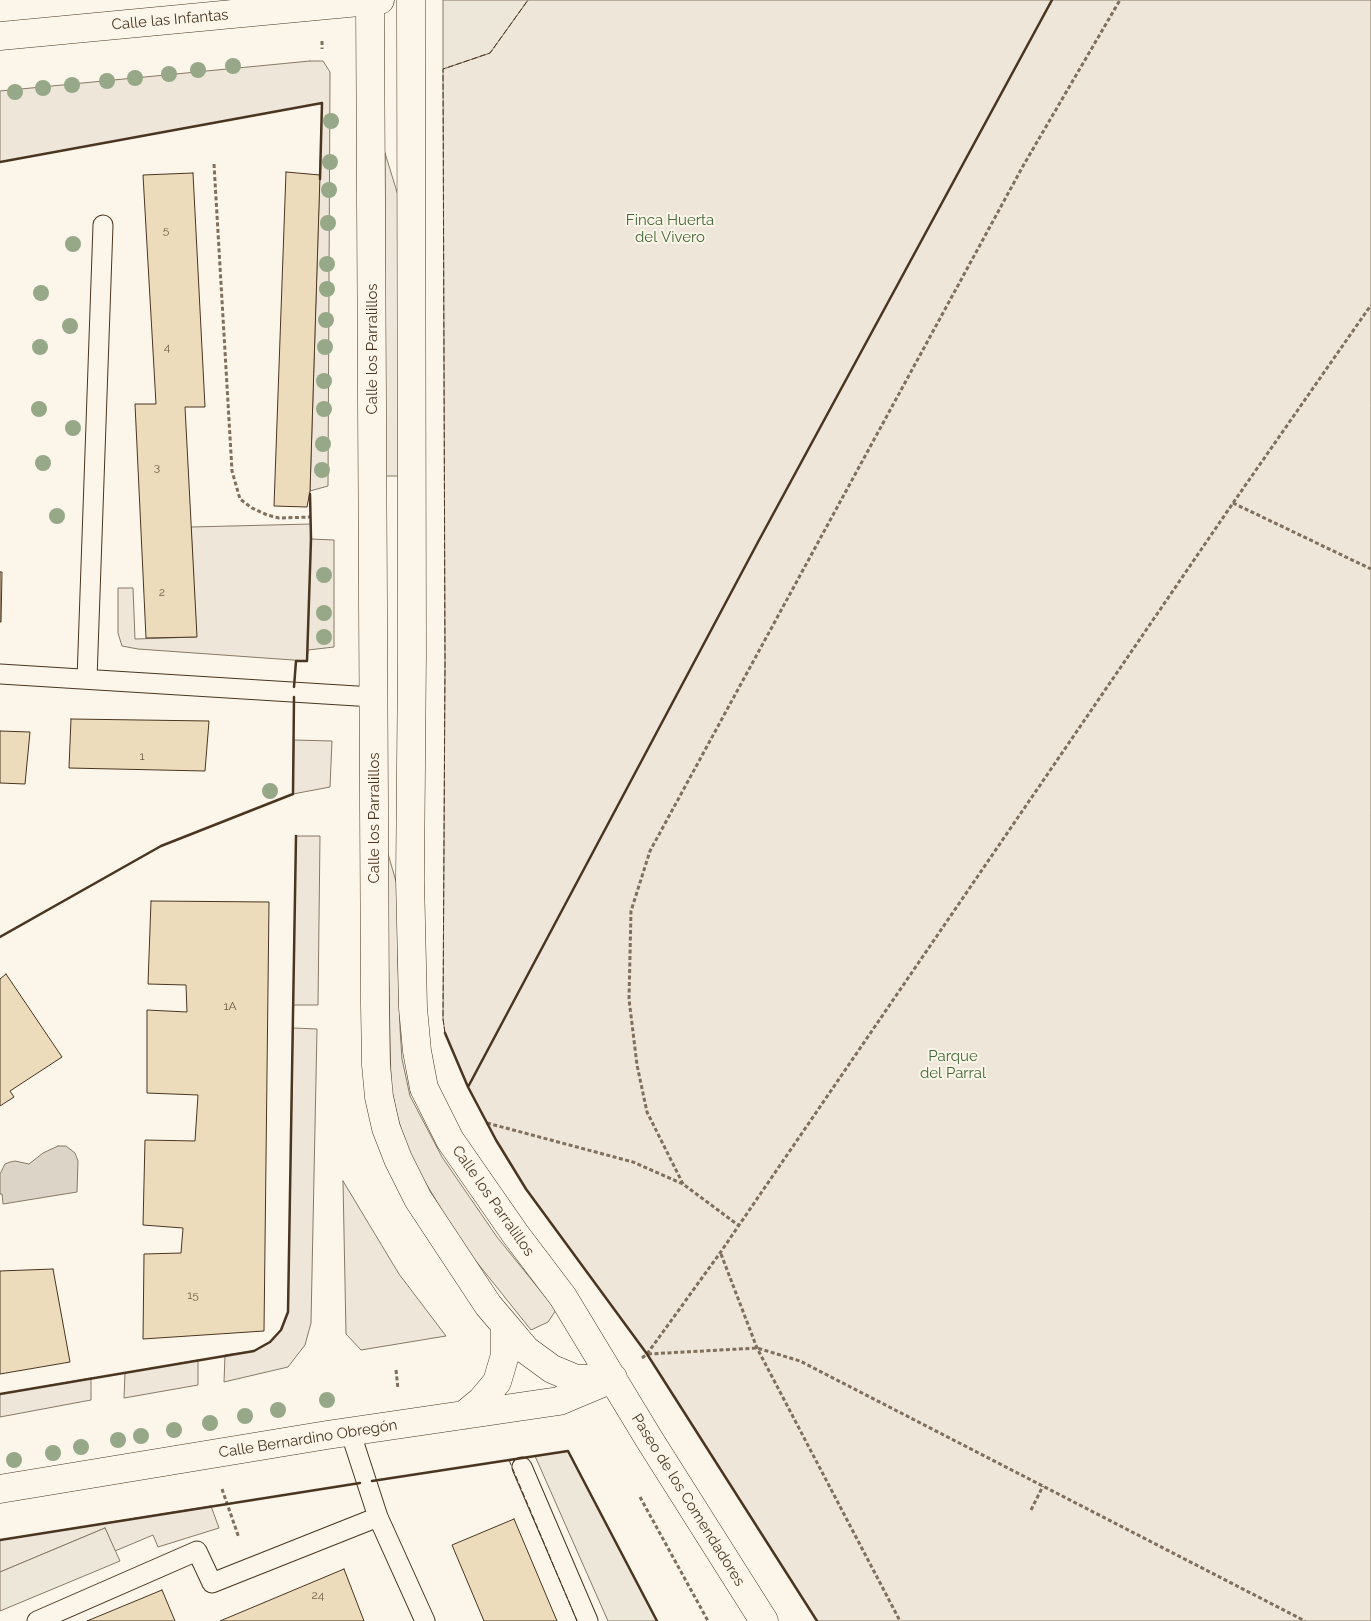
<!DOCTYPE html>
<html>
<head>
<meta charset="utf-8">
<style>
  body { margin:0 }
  canvas { display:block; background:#fbf6e9 }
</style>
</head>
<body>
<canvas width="1371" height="1621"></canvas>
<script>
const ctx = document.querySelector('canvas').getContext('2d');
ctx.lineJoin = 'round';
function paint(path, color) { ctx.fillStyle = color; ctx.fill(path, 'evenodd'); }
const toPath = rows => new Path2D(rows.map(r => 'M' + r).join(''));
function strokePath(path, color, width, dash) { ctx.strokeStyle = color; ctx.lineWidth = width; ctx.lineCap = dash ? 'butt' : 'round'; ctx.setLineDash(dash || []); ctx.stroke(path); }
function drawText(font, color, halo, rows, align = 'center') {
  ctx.font = font + ' Raleway,sans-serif'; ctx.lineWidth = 4; ctx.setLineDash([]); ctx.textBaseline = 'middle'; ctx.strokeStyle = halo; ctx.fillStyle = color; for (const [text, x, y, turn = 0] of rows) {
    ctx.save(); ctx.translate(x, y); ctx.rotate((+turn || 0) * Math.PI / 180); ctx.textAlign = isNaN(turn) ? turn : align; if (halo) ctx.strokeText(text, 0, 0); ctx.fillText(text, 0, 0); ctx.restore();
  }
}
const green = toPath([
  [528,0,1371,0,1371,1621,817,1621,647,1354,526,1189,496,1140,468,1087,445,1033,443,1019,445,662,443,69,490,53,528,0],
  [310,61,323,61,330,72,328,486,310,491,322,103,0,162,0,91,310,61],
  [385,153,401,205,400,476,384,476,385,153],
  [311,524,311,539,334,540,334,647,308,650,307,661,138,649,122,646,118,633,118,588,133,588,135,639,196,637,191,527,311,524],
  [294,740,332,741,330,787,293,794,294,740],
  [296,836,320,836,318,1005,293,1005,296,836],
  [386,847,400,895,398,959,400,1028,402,1059,410,1096,442,1157,497,1237,556,1310,548,1322,531,1330,463,1245,410,1157,397,1116,391,1086,386,847],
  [293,1028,317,1029,311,1323,305,1345,288,1367,224,1382,225,1355,254,1351,270,1342,281,1330,288,1312,293,1028],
  [343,1181,399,1274,446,1336,361,1350,346,1334,343,1181],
  [198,1360,198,1385,124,1398,125,1373,198,1360],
  [91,1378,91,1400,0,1417,0,1394,91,1378],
  [211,1506,219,1528,158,1547,153,1535,115,1551,105,1528,0,1572,0,1540,211,1506]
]);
const parking = toPath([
  [443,0,528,0,490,53,443,69,443,0],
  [568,1451,657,1621,608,1621,535,1456,568,1451],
  [105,1528,120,1561,0,1611,0,1572,105,1528]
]);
const water = toPath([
  [58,1146,66,1146,75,1153,78,1161,77,1192,3,1204,2,1194,0,1194,0,1174,5,1164,10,1162,15,1161,29,1164,43,1153,58,1146]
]);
const building = toPath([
  [286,172,320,175,310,491,307,507,274,506,286,172],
  [193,173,205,407,185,407,197,637,146,638,135,404,156,404,143,175,193,173],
  [0,572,2,572,1,622,0,622,0,572],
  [71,719,209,721,205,771,69,768,71,719],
  [0,731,30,732,25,784,0,783,0,731],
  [151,901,269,902,264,1331,143,1339,144,1254,181,1253,183,1228,143,1225,145,1140,195,1141,198,1095,147,1093,147,1010,187,1012,186,985,148,984,151,901],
  [6,974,62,1057,10,1091,14,1097,0,1106,0,979,6,974],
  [53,1269,70,1362,0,1374,0,1271,53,1269],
  [514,1519,557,1621,484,1621,452,1545,514,1519],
  [344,1569,364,1621,220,1621,344,1569],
  [162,1590,175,1621,87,1621,162,1590]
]);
const path = toPath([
  [322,41,322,49],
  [214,164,232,471,240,499,252,508,267,515,279,518,311,517],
  [1233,503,1371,569],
  [487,1123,633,1162,683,1184,738,1225],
  [683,1184,647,1112,637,1065,629,999,631,911,650,851,1023,166,1120,0],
  [721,1254,757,1348,900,1621],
  [648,1354,757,1348,800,1361,1305,1621],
  [642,1358,647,1354,720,1253,1233,503,1371,305],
  [396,1370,398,1389],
  [222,1489,239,1538],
  [640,1497,708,1621],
  [1031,1510,1043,1486]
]);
const service = toPath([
  [0,674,373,697],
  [87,679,103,225],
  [350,1431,378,1517,425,1621],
  [522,1467,588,1621],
  [37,1621,197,1551,212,1583,378,1517]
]);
const minor = toPath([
  [370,0,375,1005,376,1065,379,1097,386,1128,398,1159,418,1199,488,1305,505,1325,526,1350,552,1369,576,1379,613,1378],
  [411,0,412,655,410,879,413,1008,417,1051,424,1088,450,1140,516,1235,563,1297,649,1439,764,1621],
  [0,36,380,0],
  [464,1415,481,1401,497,1382,505,1355,505,1325],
  [0,1489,327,1435,559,1401,602,1383]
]);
const fence = toPath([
  [445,1033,443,1019,445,662,443,69,490,53,528,0],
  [509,1460,577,1621]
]);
const wall = toPath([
  [0,162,322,103,320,179],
  [294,687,296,661,307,661,311,539,310,494],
  [293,794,294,697],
  [0,937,161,846,293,794],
  [445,1033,468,1087,496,1140,526,1189,647,1354,817,1621],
  [468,1087,758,542,1052,0],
  [0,1394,254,1351,270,1342,281,1330,288,1312,296,836],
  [372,1481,568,1451,657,1621],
  [0,1540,360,1483]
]);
const trees = [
  [233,66],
  [198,70],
  [169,74],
  [135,78],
  [107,81],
  [72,85],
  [43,88],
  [15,92],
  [331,121],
  [330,162],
  [329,190],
  [328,223],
  [73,244],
  [327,264],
  [327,289],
  [41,293],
  [326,320],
  [70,326],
  [40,347],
  [325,347],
  [324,381],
  [39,409],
  [324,409],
  [73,428],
  [323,444],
  [43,463],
  [322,470],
  [57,516],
  [324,575],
  [324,613],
  [324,637],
  [270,791],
  [327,1400],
  [278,1410],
  [245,1416],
  [210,1423],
  [174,1430],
  [141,1436],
  [118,1440],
  [81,1447],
  [53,1453],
  [14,1460]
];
const numberNames = [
  ["5",166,230],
  ["4",167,347],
  ["3",157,467],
  ["2",162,592],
  ["1",142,756],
  ["1A",230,1006],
  ["15",193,1295],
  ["24",318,1595]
];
const streetNames = [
  ["Calle las Infantas",170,20,-5],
  ["Calle los Parralillos",372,349,-90],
  ["Calle los Parralillos",374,818,-90],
  ["Calle los Parralillos",493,1201,55],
  ["Calle Bernardino Obregón",308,1439,-9],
  ["Paseo de los Comendadores",688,1500,58]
];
const parkNames = [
  ["Finca Huerta",670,220],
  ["del Vivero",670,237],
  ["Parque",953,1056],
  ["del Parral",953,1073]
];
paint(green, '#ede6d9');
strokePath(green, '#887966', 1);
paint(parking, '#ede7d9');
strokePath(parking, '#887966', 1);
paint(water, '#dcd4c6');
strokePath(water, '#887966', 1);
paint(building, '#ecdcbc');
strokePath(building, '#4a3520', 1);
strokePath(service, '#4a3520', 21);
strokePath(minor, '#4a3520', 29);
strokePath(path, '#7f6f5c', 3, [4, 2.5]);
strokePath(service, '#fbf6e9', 19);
strokePath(minor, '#fbf6e9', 28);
strokePath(fence, '#4a3520', 1, [6, 2.5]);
strokePath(wall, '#4a3520', 2.5);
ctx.fillStyle = '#96a887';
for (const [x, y] of trees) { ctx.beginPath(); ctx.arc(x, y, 8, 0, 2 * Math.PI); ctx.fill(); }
drawText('12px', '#725f47', null, numberNames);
drawText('15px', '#4a3520', '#fbf6e9', streetNames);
drawText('15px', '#436837', '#fbf6e9', parkNames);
</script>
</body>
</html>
